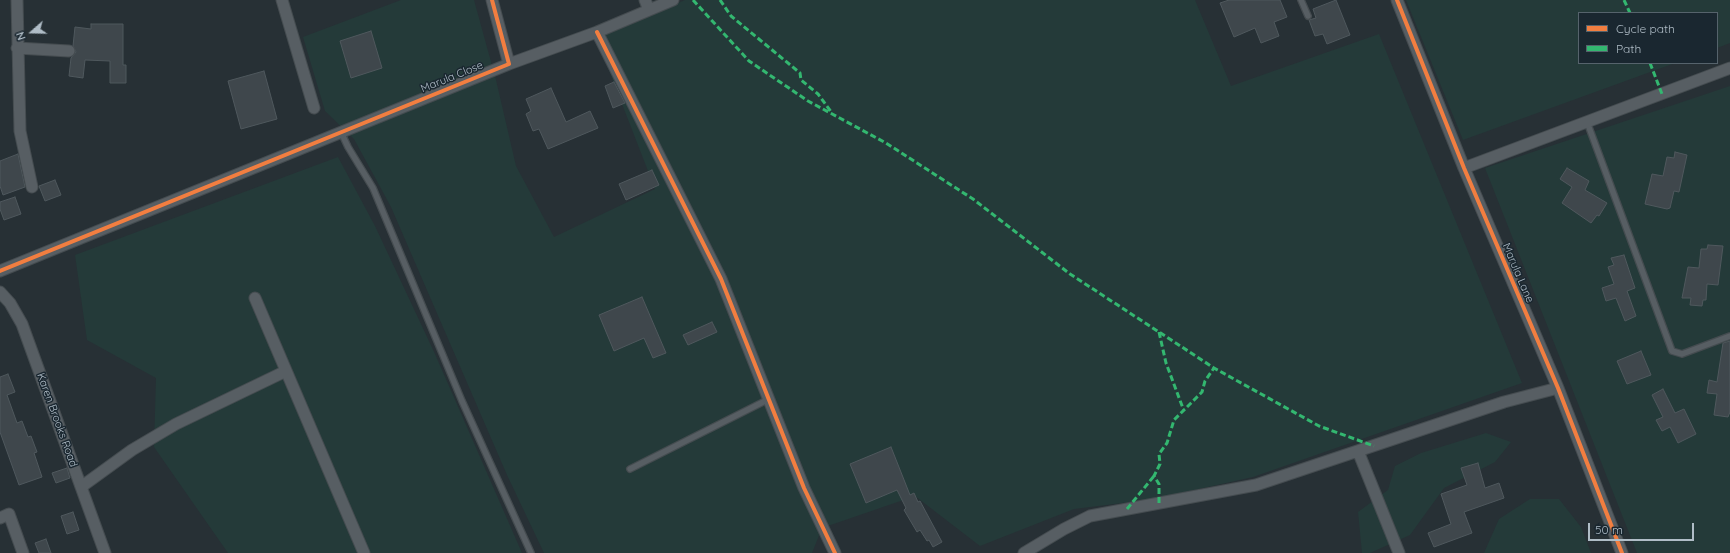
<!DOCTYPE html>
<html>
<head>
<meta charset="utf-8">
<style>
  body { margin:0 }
  #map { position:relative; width:1730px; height:553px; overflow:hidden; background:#273035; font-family:Quicksand,sans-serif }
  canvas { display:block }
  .legend { position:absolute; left:1578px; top:12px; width:140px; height:52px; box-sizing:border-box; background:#1a2730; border:1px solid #56636c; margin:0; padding:5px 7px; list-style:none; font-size:12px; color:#b0bdc7 }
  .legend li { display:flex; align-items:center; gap:8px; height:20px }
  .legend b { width:20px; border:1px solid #56636c }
  .north { position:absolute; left:12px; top:12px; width:40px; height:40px; -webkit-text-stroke:3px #1a2730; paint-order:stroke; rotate:250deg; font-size:11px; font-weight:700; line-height:16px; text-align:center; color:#b0bdc7 }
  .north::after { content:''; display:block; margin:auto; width:14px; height:18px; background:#b0bdc7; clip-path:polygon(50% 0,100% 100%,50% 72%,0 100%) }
  .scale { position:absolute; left:1588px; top:523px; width:106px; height:18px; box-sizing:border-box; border:2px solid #b0bdc7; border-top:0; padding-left:5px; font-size:12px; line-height:14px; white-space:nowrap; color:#b0bdc7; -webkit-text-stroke:3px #1a2730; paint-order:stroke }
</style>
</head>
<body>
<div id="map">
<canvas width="1730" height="553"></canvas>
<ul class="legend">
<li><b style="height:5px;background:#f27e40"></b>Cycle path</li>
<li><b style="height:5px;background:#33b770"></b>Path</li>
</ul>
<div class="north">N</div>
<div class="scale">50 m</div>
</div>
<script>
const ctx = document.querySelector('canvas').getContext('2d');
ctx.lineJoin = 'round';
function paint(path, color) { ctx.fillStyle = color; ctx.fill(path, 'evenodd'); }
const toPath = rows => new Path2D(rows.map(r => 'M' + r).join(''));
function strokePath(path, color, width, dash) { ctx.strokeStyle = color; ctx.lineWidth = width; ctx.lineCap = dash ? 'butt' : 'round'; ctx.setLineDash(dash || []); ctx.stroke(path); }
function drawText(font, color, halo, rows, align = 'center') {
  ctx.font = font + ' Quicksand,sans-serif'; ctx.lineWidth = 3; ctx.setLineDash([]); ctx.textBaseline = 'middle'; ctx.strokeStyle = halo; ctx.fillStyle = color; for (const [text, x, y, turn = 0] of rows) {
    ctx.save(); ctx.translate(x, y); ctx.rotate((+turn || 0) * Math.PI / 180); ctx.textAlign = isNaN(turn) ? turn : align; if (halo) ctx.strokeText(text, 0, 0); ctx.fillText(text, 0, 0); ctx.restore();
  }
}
const green = toPath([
  [401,0,474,0,496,80,516,166,554,237,655,189,596,37,685,0,1195,0,1231,86,1379,34,1522,383,1253,477,1154,499,1074,509,980,546,915,496,822,528,812,553,544,553,507,475,391,207,354,139,325,111,303,37],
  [1406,0,1730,0,1730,43,1717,48,1717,13,1579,13,1579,63,1675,63,1463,140],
  [1730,86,1730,553,1637,553,1485,168],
  [338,157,375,226,435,354,522,553,228,553,154,447,156,378,87,340,75,255],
  [1486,433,1511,442,1495,462,1444,488,1410,535,1370,553,1362,553,1358,512,1388,490,1395,466,1421,453],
  [1530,499,1559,499,1581,527,1591,553,1484,553,1499,519]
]);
const building = toPath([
  [1229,0,1280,0,1287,17,1274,22,1279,36,1261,43,1255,28,1234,37,1220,3,1229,0],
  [1336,0,1350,35,1327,44,1323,34,1315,36,1309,20,1316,18,1313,9,1336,0],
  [91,24,123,24,123,65,126,65,126,83,110,83,110,61,85,60,83,78,69,76,71,58,76,52,73,46,75,27,91,29,91,24],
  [371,31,382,68,351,78,340,41,371,31],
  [264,71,277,119,241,129,228,81,264,71],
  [614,82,625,103,613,108,605,86,614,82],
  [551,88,566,122,590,111,598,128,548,149,539,129,533,131,526,114,531,111,526,99,551,88],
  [1675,152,1687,155,1679,192,1674,191,1670,208,1667,209,1645,204,1652,174,1663,176,1667,157,1674,158,1675,152],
  [18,154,25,187,3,195,0,186,0,161,18,154],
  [1567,168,1589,181,1585,190,1607,203,1599,216,1597,215,1591,223,1562,203,1572,187,1560,179,1567,168],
  [652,170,659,185,626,200,619,184,652,170],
  [55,180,61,195,45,201,39,186,55,180],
  [15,197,21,214,4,220,0,209,0,202,15,197],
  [1708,245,1723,246,1718,285,1707,284,1706,300,1703,300,1702,306,1690,305,1691,298,1682,298,1688,267,1699,268,1701,249,1707,249,1708,245],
  [1624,255,1635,288,1627,291,1636,316,1625,321,1616,298,1606,301,1602,288,1614,284,1608,267,1614,265,1611,258,1624,255],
  [642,297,666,353,653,358,644,338,614,351,599,315,642,297],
  [712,322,717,332,688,345,683,335,712,322],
  [1730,341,1730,412,1728,417,1714,415,1717,394,1707,393,1709,380,1717,382,1723,343,1730,341],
  [1641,351,1651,375,1627,384,1617,361,1641,351],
  [8,374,15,392,7,395,17,423,22,421,28,437,31,436,37,452,34,453,42,477,19,485,0,432,0,377,8,374],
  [1663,389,1675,413,1684,409,1696,434,1678,443,1670,427,1662,431,1656,420,1663,417,1652,395,1663,389],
  [891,447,910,495,914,493,918,502,920,501,942,542,933,547,929,540,927,541,920,530,917,532,904,510,906,508,897,490,866,503,850,464,891,447],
  [1478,463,1485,488,1499,483,1504,498,1464,512,1472,533,1434,547,1428,533,1451,524,1441,494,1467,485,1461,468,1478,463],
  [67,468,70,478,56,483,52,473,67,468],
  [73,512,79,530,67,534,61,516,73,512],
  [46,539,51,553,39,553,35,543,46,539]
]);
const lane = toPath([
  [1301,0,1308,16],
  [1587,122,1672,351,1682,354,1730,336],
  [341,132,348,147,373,188,462,401,531,553],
  [630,469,769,399]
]);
const street = toPath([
  [17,0,20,131,32,187],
  [282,0,314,108],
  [645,0,649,10],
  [1397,0,1464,168,1558,388,1622,553],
  [597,32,721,279,804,488,835,553],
  [17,48,69,51],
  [509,64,597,32,673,0],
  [1464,168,1730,68],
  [0,271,509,64,492,0],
  [0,292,10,303,22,324,105,553],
  [255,298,364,553],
  [1358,451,1399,553],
  [81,487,132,450,176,424,286,371],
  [0,518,9,514,23,553],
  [1024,553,1064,529,1090,516,1256,485,1504,402,1558,388]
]);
const quiet = toPath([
  [693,0,749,61,808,101,886,143,973,199,1070,274,1159,332,1214,368,1319,426,1374,446],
  [720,0,731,16,800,73,801,80,818,94,832,113],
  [1624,0,1630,13],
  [1650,63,1662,94],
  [1159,332,1166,363,1184,411],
  [1159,503,1159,484,1154,476,1160,464,1159,454,1167,443,1174,420,1202,392,1205,381,1214,368],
  [1127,509,1154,476]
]);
const cycleway = toPath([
  [1397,0,1464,168,1558,388,1622,553],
  [597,32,721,279,804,488,835,553],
  [0,271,509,64,492,0]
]);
const streetNames = [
  ["Marula Close",452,77,-22],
  ["Marula Lane",1518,273,67],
  ["Karen Brooks Road",57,420,70]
];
paint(green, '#243a39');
paint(building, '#3f474c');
strokePath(building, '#4f585d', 1);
strokePath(lane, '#454c50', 8);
strokePath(street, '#454c50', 13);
strokePath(lane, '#575e63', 5.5);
strokePath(street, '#575e63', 11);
strokePath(quiet, '#33b770', 3, [6, 3]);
strokePath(cycleway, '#f27e40', 4);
drawText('11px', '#b0bdc7', '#1a2730', streetNames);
</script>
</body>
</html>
